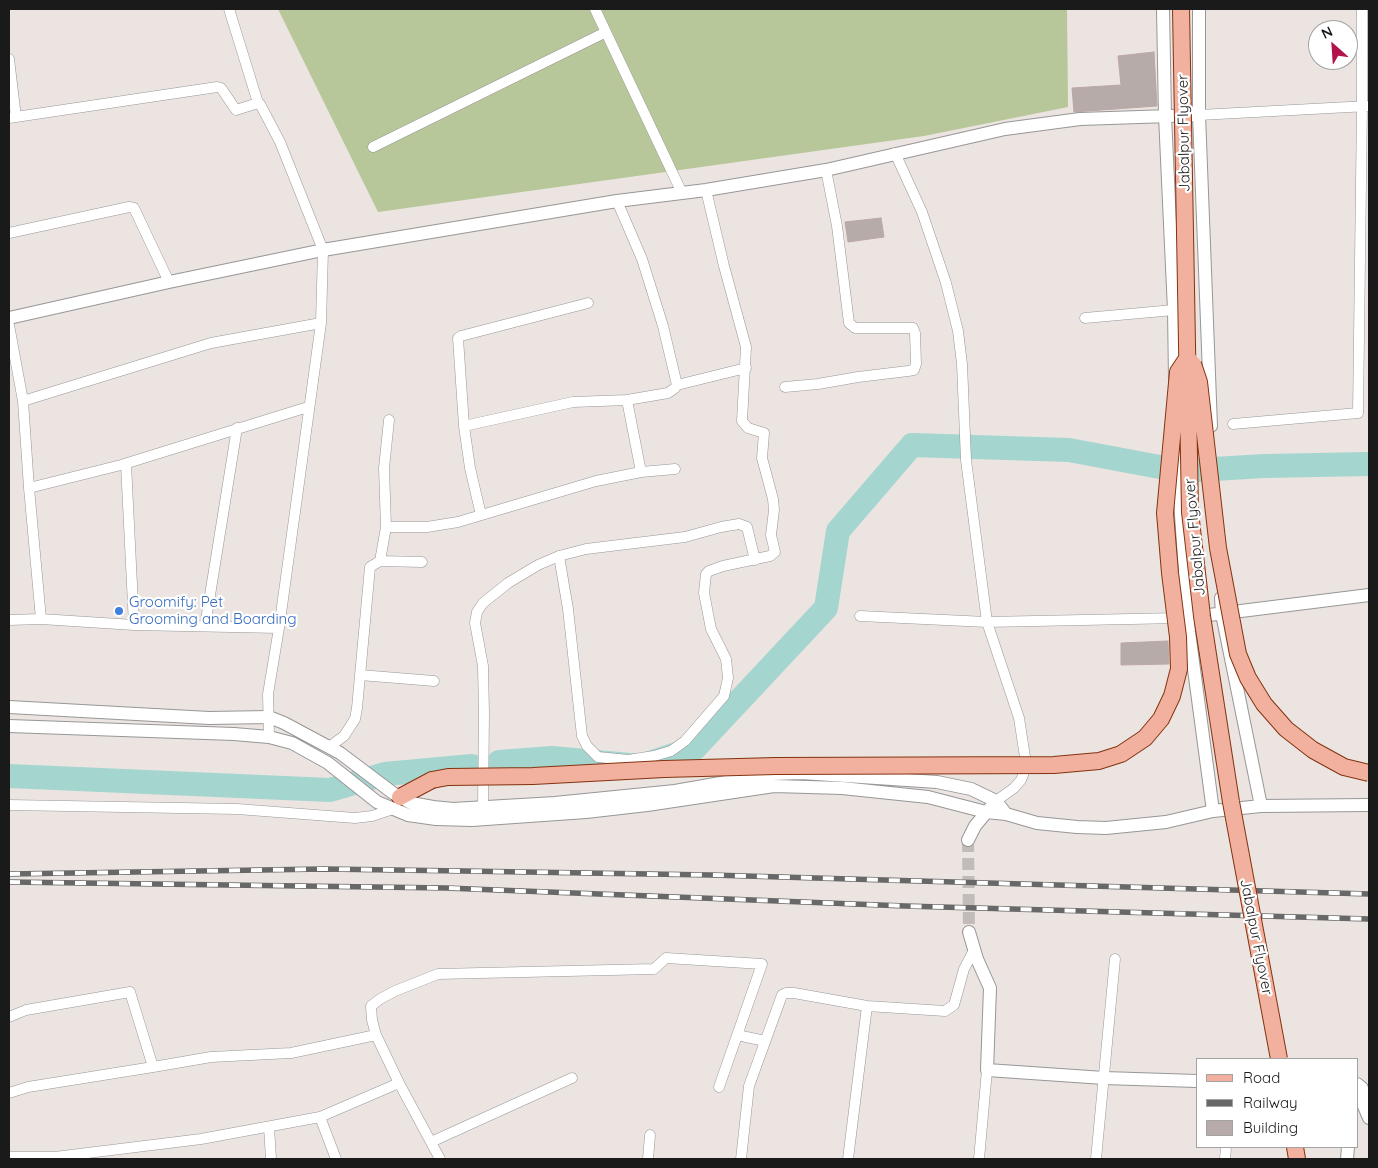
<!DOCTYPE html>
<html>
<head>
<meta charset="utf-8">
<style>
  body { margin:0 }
  #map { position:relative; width:1378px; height:1168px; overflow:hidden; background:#ebe4e1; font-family:Quicksand,sans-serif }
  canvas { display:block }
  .frame { position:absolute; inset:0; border:10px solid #1a1a1a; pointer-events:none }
  .legend { position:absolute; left:1196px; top:1058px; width:162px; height:90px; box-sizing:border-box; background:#fff; border:1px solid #a3a3a3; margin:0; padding:6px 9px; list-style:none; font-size:15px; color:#1a1a1a }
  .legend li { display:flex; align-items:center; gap:10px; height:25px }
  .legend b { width:25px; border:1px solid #a3a3a3 }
  .north { position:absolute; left:1308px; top:20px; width:50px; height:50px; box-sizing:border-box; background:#fff; border:1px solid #a3a3a3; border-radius:50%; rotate:334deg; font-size:14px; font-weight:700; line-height:20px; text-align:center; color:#1a1a1a }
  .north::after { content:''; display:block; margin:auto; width:18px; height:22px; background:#b2134b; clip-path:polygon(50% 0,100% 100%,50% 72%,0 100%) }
</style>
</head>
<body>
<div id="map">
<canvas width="1378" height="1168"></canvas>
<div class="frame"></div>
<ul class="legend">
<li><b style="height:6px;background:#f2b19f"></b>Road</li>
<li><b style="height:6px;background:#686868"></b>Railway</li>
<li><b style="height:14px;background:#b7abaa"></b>Building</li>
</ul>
<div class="north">N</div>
</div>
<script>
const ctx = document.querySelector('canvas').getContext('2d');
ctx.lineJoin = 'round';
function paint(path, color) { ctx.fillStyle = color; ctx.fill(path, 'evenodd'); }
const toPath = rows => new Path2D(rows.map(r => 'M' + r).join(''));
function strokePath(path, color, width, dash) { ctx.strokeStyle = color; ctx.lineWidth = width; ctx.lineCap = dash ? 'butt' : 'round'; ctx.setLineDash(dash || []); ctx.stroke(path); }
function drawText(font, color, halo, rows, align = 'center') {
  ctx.font = font + ' Quicksand,sans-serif'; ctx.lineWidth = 4.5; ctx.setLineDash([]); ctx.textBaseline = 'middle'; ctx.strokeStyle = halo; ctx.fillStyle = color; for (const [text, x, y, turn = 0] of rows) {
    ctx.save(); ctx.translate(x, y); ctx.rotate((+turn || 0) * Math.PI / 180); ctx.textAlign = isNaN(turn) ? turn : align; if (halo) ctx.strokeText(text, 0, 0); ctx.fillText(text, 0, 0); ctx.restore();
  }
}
const forest = toPath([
  [278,9,1067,9,1068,107,924,136,378,212]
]);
const river = toPath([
  [499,762,552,758,641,766,695,748,826,608,838,531,912,445,1069,450,1181,471,1264,466,1369,464],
  [9,776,330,790,385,774,472,766]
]);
const building = toPath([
  [1154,52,1157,106,1074,112,1072,88,1121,85,1118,56,1154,52],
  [881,218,884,237,848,242,845,222,881,218],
  [1168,641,1169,664,1121,665,1121,643,1168,641]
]);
const tertiaryTunnel = toPath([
  [968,840,969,932]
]);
const minor = toPath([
  [229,9,258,103],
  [595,9,682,193],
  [9,59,16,117],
  [1199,115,1368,106],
  [9,118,217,87,221,88,236,110,258,103,260,104,280,142,323,250,321,323,279,628,268,694,269,737],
  [373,147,606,32],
  [895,153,922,212,946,283,958,331,962,364,966,460,987,622,1019,718,1025,757,1025,770,1021,780,1014,788,996,801],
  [9,233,129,207,134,208,169,282],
  [1085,318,1174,310],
  [9,325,23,401,29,488,41,619],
  [677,385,746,368],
  [785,387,818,384,858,377,908,371,914,370,916,364,915,333,913,328,855,328,849,323,837,226,826,170],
  [627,400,641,472],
  [23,401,211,343,321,323],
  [1233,424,1358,413,1362,107,1362,9],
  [464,426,573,402,627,400,668,393,675,388,677,385,663,326,642,259,617,201],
  [126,464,134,625],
  [29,488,121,465,308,407],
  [481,515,470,468,464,426,458,338,461,336,588,303],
  [386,527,427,527,458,522,596,481,641,472,675,469],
  [559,556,568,609,582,736,587,746,598,757,628,760,654,756,671,751,685,741,724,696,728,678,726,659,711,629,704,593,706,574,709,571,723,566,770,556,775,552,771,535,774,510,773,499,762,458,764,433,748,428,742,421,746,347,724,266,706,190],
  [380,561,422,562],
  [860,616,987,622,1179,618],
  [9,620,41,619,134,625,279,628],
  [205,626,237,428],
  [360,675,434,681],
  [329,747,344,736,355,719,357,708,370,567,380,561,386,527,384,468,389,420],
  [9,805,237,809,355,818,372,816,396,808],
  [483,807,484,714,483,666,475,623,477,612,483,603,508,583,538,565,559,556,586,549,685,537,721,527,739,524,747,527,755,560],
  [9,1017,26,1010,130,992,153,1067,211,1057,291,1053,376,1035],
  [737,1035,765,1041],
  [9,1093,28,1087,153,1067],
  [320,1117,336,1159],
  [269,1127,271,1159],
  [431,1142,572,1078],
  [9,1157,55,1157,201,1139,320,1117,399,1083],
  [440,1159,399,1083,376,1035,372,1020,371,1006,380,999,395,991,438,974,654,969,666,958,762,964,719,1087],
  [648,1159,650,1135],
  [741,1159,749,1086,782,995,786,993,794,993,867,1006,945,1011,954,1005,964,969,974,950],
  [848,1159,867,1006],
  [979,1159,987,1070],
  [1096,1159,1115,959],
  [1225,1159,1226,1147]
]);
const tertiary = toPath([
  [1163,9,1165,116,1174,310,1175,379],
  [1199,9,1199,115,1211,426],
  [9,318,169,282,323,250,617,201,706,190,826,170,1005,129,1080,119,1199,115],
  [1177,456,1189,632,1213,811],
  [1221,598,1222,614,1261,806],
  [1193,617,1369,595],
  [9,707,209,718,269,717,284,723,340,753,393,793,411,803,433,807,453,809,555,803,675,791,772,774,801,773,937,782,971,789,996,801,1006,814],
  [9,726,234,734,269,737,292,743,328,763,377,802,408,815,436,819,472,820,586,812,647,805,774,786,842,788,928,797,986,812,1006,814,1037,823,1077,827,1106,828,1166,822,1213,811,1261,806,1369,805],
  [968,840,975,826,990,808],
  [969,932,977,959,990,988,987,1070,1104,1078,1197,1081],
  [1357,1084,1362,1088,1363,1104,1369,1118],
  [1347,1159,1348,1147]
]);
const primary = toPath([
  [400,797,432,780],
  [1295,1147,1297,1159]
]);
const rail = toPath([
  [9,874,324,869,463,871,711,875,1369,894],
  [9,882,446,888,905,906,1369,919]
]);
const primaryBridge = toPath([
  [1181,9,1190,512,1202,616,1231,802,1279,1059],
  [1193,364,1199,382,1218,548,1238,654,1248,678,1264,704,1286,729,1313,750,1344,767,1369,773],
  [432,780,448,777,533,776,664,769,776,766,1054,765,1099,761,1121,754,1145,738,1161,719,1172,696,1179,669,1178,637,1170,573,1165,513,1178,372,1188,357]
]);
const markers = [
  [119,611,5,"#3f7fe0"]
];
const streetNames = [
  ["Jabalpur Flyover",1184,133,-91],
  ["Jabalpur Flyover",1195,537,-95],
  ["Jabalpur Flyover",1256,937,79]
];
const shopNames = [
  ["Groomify: Pet",129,602],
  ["Grooming and Boarding",129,619]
];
paint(forest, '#b7c799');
strokePath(river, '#a5d5cf', 24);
paint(building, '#b7abaa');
strokePath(building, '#bba7a5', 1);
strokePath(tertiaryTunnel, '#c1bcb9', 12, [12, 6]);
strokePath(minor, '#979797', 11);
strokePath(tertiary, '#979797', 14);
strokePath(primary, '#83330e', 18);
strokePath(minor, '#fff', 10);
strokePath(tertiary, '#fff', 12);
strokePath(primary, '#f2b19f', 16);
strokePath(rail, '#686868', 5.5);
strokePath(rail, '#fff', 4, [11]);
strokePath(primaryBridge, '#83330e', 18, []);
strokePath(primaryBridge, '#f2b19f', 16);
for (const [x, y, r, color] of markers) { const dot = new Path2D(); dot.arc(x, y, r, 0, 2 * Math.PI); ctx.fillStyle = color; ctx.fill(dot); strokePath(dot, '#fff', 2); }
drawText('15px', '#1a1a1a', '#fff', streetNames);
drawText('15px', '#366cbe', '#fff', shopNames, 'left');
</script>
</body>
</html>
